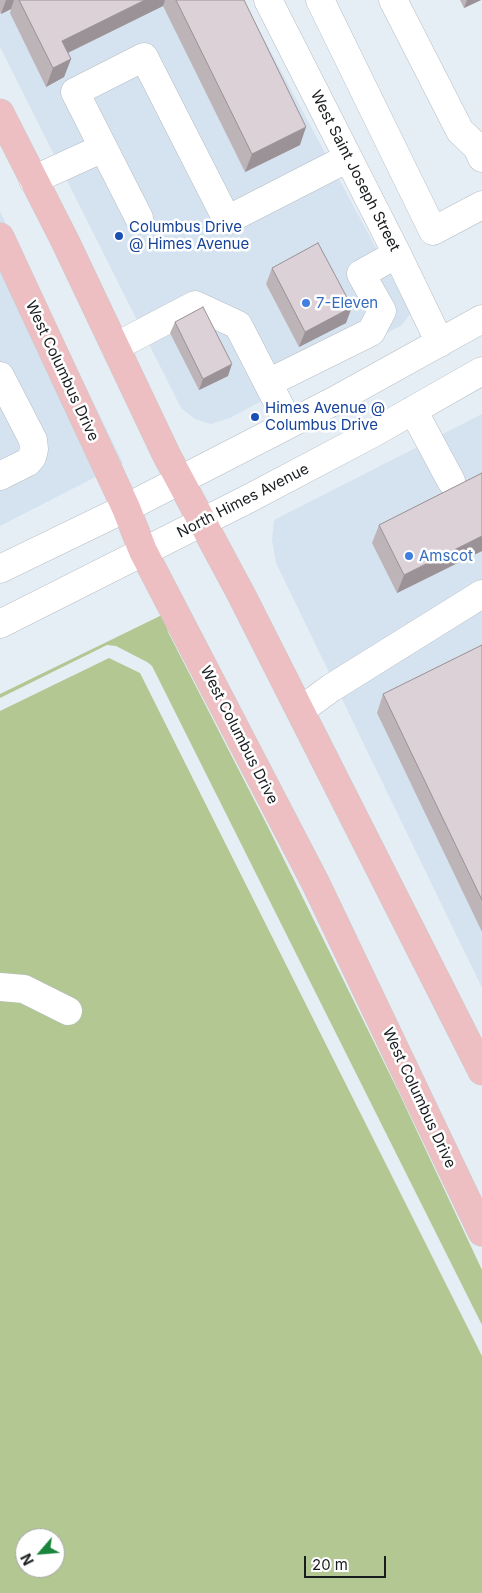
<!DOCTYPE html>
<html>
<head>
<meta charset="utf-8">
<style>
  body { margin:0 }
  #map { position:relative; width:482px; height:1593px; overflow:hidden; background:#e6eef5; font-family:Inter,sans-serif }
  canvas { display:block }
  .north { position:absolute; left:15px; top:1528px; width:50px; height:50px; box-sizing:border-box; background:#fff; border:1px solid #a3a4a5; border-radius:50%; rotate:243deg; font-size:14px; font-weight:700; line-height:20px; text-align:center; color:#191c1e }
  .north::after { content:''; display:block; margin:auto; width:18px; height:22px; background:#19843b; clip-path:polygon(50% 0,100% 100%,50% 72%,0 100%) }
  .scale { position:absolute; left:304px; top:1556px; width:82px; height:22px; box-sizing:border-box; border:2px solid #191c1e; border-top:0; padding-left:6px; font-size:15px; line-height:18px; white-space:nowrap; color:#191c1e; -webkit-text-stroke:4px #fff; paint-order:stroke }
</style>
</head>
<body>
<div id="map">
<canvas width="482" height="1593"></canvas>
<div class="north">N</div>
<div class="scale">20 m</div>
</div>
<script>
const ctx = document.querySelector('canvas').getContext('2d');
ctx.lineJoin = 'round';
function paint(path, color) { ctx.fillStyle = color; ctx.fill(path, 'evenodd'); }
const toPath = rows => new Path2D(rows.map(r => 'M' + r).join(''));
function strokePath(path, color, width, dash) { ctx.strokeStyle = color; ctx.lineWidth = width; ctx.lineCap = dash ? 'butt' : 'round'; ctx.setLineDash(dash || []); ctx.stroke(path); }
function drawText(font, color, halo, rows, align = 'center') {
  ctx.font = font + ' Inter,sans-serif'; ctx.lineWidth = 5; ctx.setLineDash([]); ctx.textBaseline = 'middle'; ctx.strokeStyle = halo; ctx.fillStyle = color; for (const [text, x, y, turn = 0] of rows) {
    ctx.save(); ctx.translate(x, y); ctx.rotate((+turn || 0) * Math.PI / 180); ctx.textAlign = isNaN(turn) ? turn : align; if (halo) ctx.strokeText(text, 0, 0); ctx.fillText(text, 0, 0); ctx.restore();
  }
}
const built = toPath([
  [0,0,243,0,411,313,402,325,230,418,211,424,195,419,181,408,0,47],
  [0,211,123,463,0,526],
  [482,414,482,988,276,563,272,540,274,520]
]);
const green = toPath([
  [164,614,168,632,267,825,400,1095,482,1270,482,1325,152,666,147,662,116,646,107,645,0,698,0,694],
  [109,658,140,673,482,1356,482,1593,0,1593,0,711],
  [25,1538,55,1538,55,1568,25,1568]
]);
const minor = toPath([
  [268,0,397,254,440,343],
  [320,0,433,231,482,205],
  [393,0,460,131,477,147,482,158],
  [33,180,103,148],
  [139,218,75,92,144,57,227,220,348,158],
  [115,347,195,305,238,325,289,424],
  [0,376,33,440,34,449,32,457,28,462,0,476],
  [268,383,371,332,382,311,361,274,397,254],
  [413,410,451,481],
  [0,569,126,508,334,401,482,319],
  [0,624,248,499,373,433,482,371],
  [301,710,331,688,482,594],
  [0,987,24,989,68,1011]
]);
const major = toPath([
  [0,113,65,241,167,456,241,594,482,1071],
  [0,237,126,508,143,551,316,884,482,1232]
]);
const wall = toPath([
  [0,0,244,0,300,145,245,172,163,6,68,53,71,59,64,77,46,87,10,13,11,9,1,14,0,12],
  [460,0,481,0,464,8],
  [272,268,346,323,299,347,266,284],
  [175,322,228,376,199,390,170,333],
  [482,473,482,551,397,593,372,543,379,525],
  [482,645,482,932,377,713,383,694]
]);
const shadedWall = toPath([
  [6,0,14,0,11,9,1,14],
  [145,0,165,0,163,6,55,59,62,41],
  [467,0,481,0,464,8],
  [71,59,64,77,46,87,53,68],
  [306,127,300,145,245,172,252,154],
  [352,307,346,323,299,347,305,332],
  [232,364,228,376,199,390,203,379],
  [482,536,482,551,397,593,404,575]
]);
const building = toPath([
  [19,0,145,0,62,41,71,59,53,68,19,0],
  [176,0,244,0,306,127,252,154,176,0],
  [318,243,352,307,305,332,272,268,318,243],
  [203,307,232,364,203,379,175,322,203,307],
  [482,473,482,536,404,575,379,525,482,473],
  [482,645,482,900,383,694,482,645]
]);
const markers = [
  [119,236,5,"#1a4fb4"],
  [306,303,5,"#3f7fe0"],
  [255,417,5,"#1a4fb4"],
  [409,556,5,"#3f7fe0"]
];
const streetNames = [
  ["West Saint Joseph Street",355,171,63],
  ["West Columbus Drive",62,371,65],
  ["North Himes Avenue",243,501,-27],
  ["West Columbus Drive",239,735,63],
  ["West Columbus Drive",419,1098,65]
];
const transitNames = [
  ["Columbus Drive",129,227],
  ["@ Himes Avenue",129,244],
  ["Himes Avenue @",265,408],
  ["Columbus Drive",265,425]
];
const shopNames = [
  ["7-Eleven",316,303],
  ["Amscot",419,556]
];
paint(built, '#d5e3f0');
paint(green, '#b3c792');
strokePath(minor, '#b5bdc4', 29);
strokePath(major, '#c8c9c9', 29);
strokePath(minor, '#fff', 28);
strokePath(major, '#eebfc2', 28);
paint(wall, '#bdb4b8');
paint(shadedWall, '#9a9296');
paint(building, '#dcd1d6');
strokePath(building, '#9a9296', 1);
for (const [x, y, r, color] of markers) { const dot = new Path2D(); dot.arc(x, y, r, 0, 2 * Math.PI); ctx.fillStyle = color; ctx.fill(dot); strokePath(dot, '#fff', 2); }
drawText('15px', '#191c1e', '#fff', streetNames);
drawText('15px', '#164399', '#fff', transitNames, 'left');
drawText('15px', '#366cbe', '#fff', shopNames, 'left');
</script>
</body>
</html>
